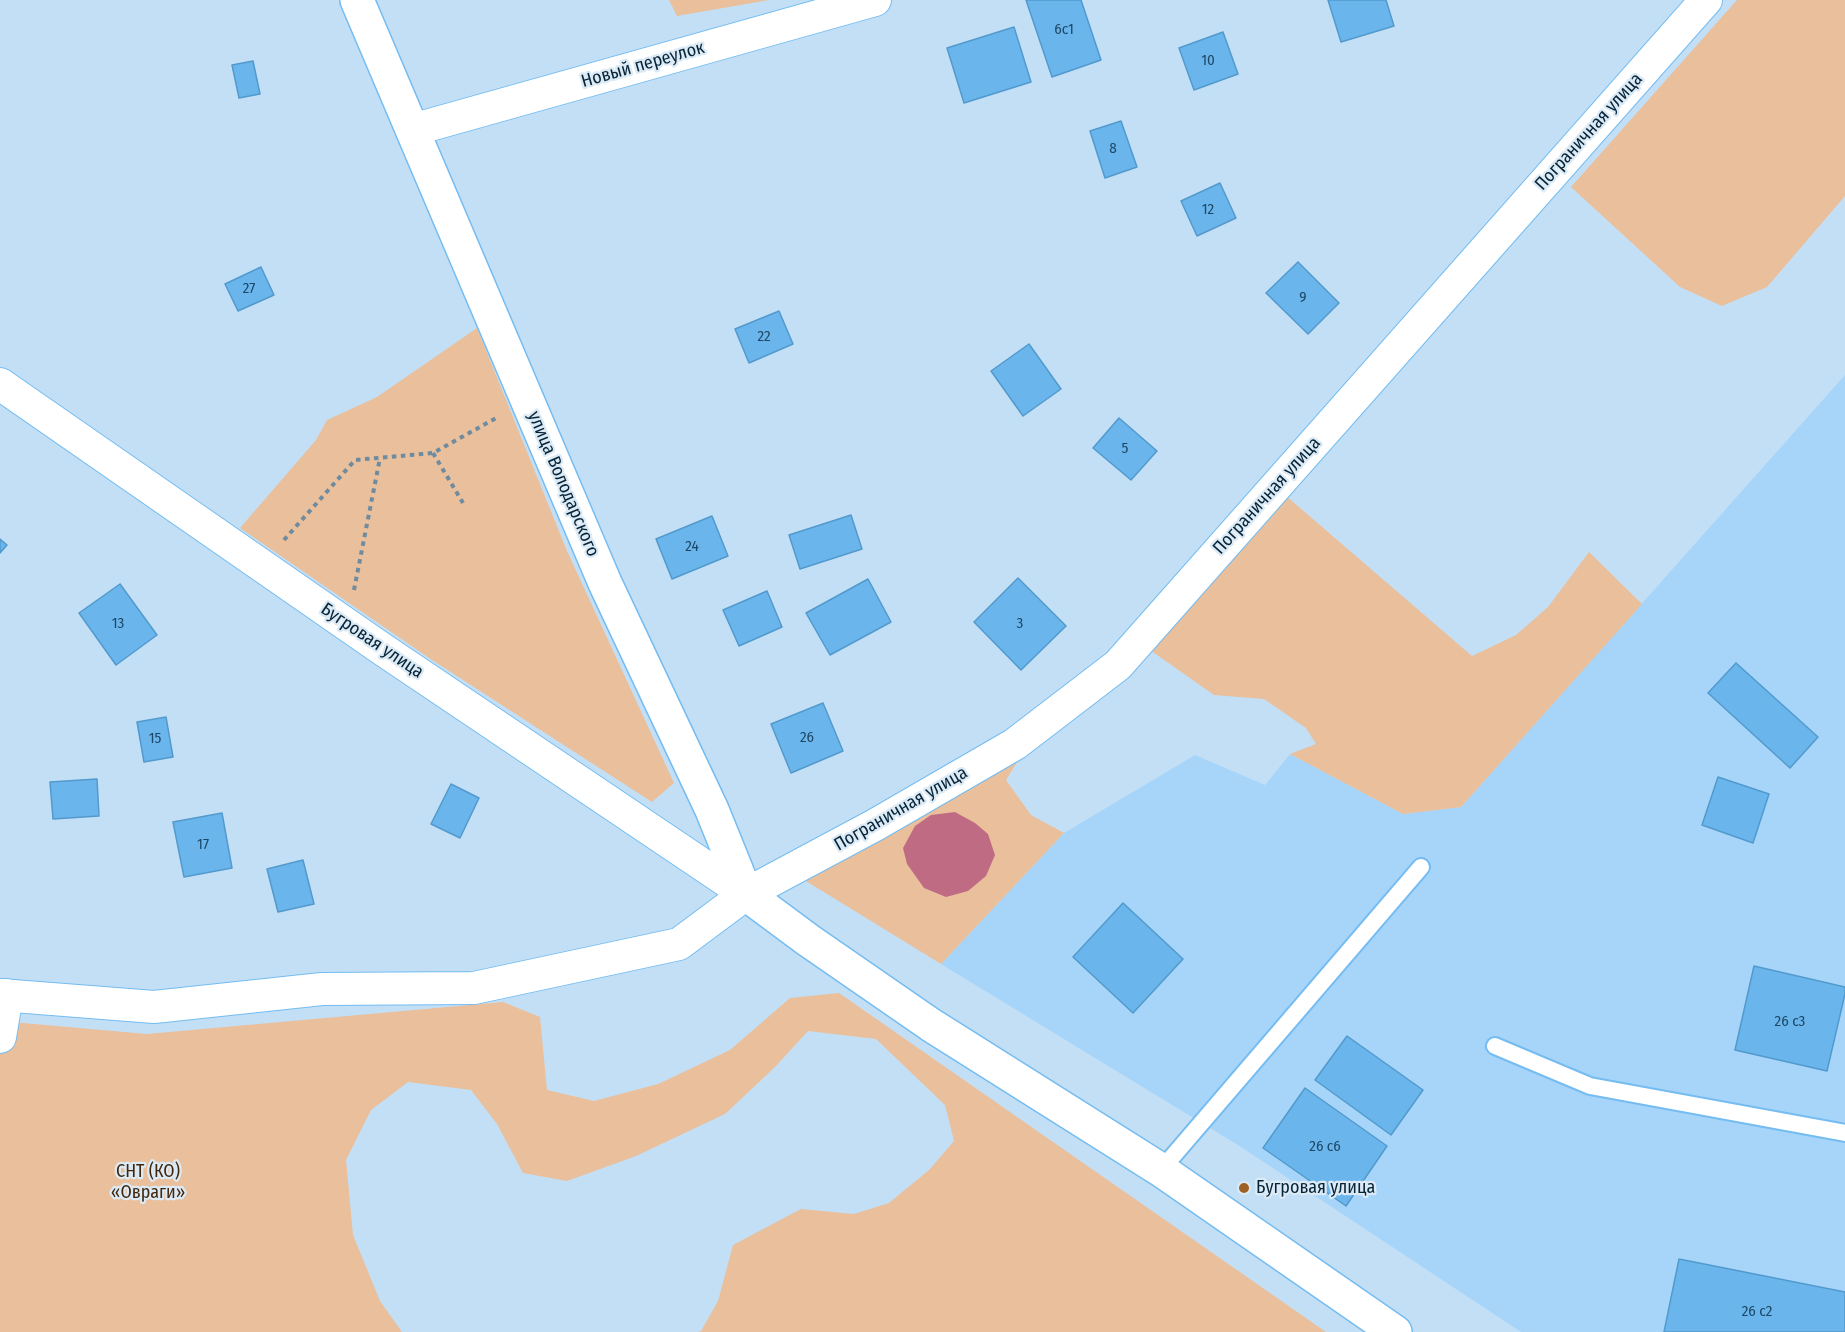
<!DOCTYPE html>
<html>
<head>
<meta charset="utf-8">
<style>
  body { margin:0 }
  canvas { display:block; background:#c3dff5 }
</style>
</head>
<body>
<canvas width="1845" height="1332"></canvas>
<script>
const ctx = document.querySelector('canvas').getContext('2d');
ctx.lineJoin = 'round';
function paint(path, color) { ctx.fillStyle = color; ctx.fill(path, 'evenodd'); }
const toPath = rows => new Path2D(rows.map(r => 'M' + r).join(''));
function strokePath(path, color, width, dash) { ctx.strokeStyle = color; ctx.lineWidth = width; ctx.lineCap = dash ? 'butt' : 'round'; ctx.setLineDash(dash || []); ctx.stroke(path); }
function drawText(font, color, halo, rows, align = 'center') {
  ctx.font = font + ' "Fira Sans Condensed",sans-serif'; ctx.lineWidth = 4.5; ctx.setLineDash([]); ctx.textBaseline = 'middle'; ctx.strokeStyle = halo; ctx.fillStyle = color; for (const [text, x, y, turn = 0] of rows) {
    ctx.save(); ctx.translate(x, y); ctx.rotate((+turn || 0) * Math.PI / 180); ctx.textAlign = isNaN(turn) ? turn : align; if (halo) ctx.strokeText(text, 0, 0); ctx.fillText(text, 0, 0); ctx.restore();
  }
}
const built = toPath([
  [1845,375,1845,1332,1521,1332,1241,1147,941,964,1064,833,1195,755,1265,785,1290,754,1403,814,1461,807]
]);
const green = toPath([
  [669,0,769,0,677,16],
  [1737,0,1845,0,1845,196,1767,287,1722,306,1680,287,1571,187],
  [477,328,567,551,674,783,652,802,429,658,240,528,316,440,327,420,377,397],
  [1285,495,1472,656,1516,635,1548,607,1589,552,1642,604,1461,807,1403,814,1290,754,1316,744,1306,728,1264,699,1214,695,1150,650],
  [1027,746,1006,780,1031,815,1064,833,941,964,801,878],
  [839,993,1326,1332,698,1332,701,1331,718,1301,733,1245,801,1209,854,1214,889,1203,929,1170,954,1141,945,1105,876,1039,808,1031,775,1067,725,1114,636,1156,567,1181,523,1173,497,1124,471,1090,408,1082,371,1110,346,1160,353,1235,380,1301,402,1332,0,1332,0,1021,147,1034,503,1002,540,1017,547,1090,594,1101,658,1084,730,1050,790,998]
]);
const water = toPath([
  [955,812,975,823,988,834,995,855,986,876,968,891,946,897,924,888,907,864,903,848,915,826,931,815]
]);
const building = toPath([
  [1026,0,1081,0,1101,60,1052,77,1026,0],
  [1328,0,1386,0,1394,26,1341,42,1328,0],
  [1014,27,1031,82,964,103,947,48,1014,27],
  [1223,32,1238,74,1194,90,1179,48,1223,32],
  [253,61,260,94,239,98,232,65,253,61],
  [1121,121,1137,167,1105,178,1090,131,1121,121],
  [1220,183,1236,218,1197,236,1181,201,1220,183],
  [1298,262,1339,303,1308,334,1266,293,1298,262],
  [261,267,274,295,238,311,225,284,261,267],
  [779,311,793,344,749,363,735,329,779,311],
  [1029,344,1061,389,1023,416,991,371,1029,344],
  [1119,418,1157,451,1131,480,1093,448,1119,418],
  [851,515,862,549,800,569,789,535,851,515],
  [712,516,728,556,672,579,656,539,712,516],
  [0,539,7,545,0,553,0,539],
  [1018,578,1066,626,1021,670,974,622,1018,578],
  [868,579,891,622,830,655,806,613,868,579],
  [120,584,157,635,116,665,79,613,120,584],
  [767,591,782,627,739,646,723,610,767,591],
  [1736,663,1818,737,1790,768,1708,693,1736,663],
  [823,703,843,751,791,773,771,724,823,703],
  [166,717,173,757,144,762,137,722,166,717],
  [1718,777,1769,794,1753,843,1702,825,1718,777],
  [97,779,99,816,53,819,50,782,97,779],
  [451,784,479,798,460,838,431,824,451,784],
  [222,813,232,868,184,877,173,822,222,813],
  [303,860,314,904,278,912,267,869,303,860],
  [1123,903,1183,959,1133,1013,1073,957,1123,903],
  [1754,966,1845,987,1845,994,1827,1071,1735,1050,1754,966],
  [1347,1036,1423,1090,1391,1135,1315,1080,1347,1036],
  [1305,1088,1387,1146,1346,1206,1263,1148,1305,1088],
  [1679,1259,1845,1292,1845,1332,1664,1332,1679,1259]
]);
const path = toPath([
  [433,453,463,503],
  [284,540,355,460,433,453,498,417],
  [354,590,380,458]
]);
const lane = toPath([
  [1495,1046,1590,1086,1845,1133],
  [1161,1170,1421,867]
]);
const street = toPath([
  [412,130,875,0],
  [0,384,382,649,746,894],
  [0,995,154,1007,322,989,474,988,679,944,746,894,875,825,1015,744,1118,665,1706,0],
  [0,1037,7,995]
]);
const secondary = toPath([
  [357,0,605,583,712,810,746,894,808,940,931,1025,1161,1170,1395,1332]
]);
const markers = [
  [1244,1188,6,"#9d6124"]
];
const numberNames = [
  ["6с1",1064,30],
  ["10",1208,61],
  ["8",1113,149],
  ["12",1208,210],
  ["27",249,289],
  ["9",1303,298],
  ["22",764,337],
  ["5",1125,449],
  ["24",692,547],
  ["13",118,624],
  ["3",1020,624],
  ["26",807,738],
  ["15",155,739],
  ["17",203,845],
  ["26 с3",1790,1022],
  ["26 с6",1325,1147],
  ["26 с2",1757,1312]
];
const streetNames = [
  ["Новый переулок",643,65,-16],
  ["Пограничная улица",1589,132,-48],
  ["улица Володарского",563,484,67],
  ["Пограничная улица",1267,496,-48],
  ["Бугровая улица",372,641,34],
  ["Пограничная улица",901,809,-30]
];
const parkNames = [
  ["СНТ (КО)",148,1172],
  ["«Овраги»",148,1193]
];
const poiNames = [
  ["Бугровая улица",1256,1188]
];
paint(built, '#a7d5f9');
paint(green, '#eabf9b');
paint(water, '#bf6b84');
paint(building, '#69b5ec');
strokePath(building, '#529acd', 1.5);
strokePath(lane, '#74bcf1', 20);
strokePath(street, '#74bcf1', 34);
strokePath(secondary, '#74bcf1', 36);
strokePath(path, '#6e8ba0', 4, [4.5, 4.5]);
strokePath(lane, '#fff', 16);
strokePath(street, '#fff', 32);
strokePath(secondary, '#fff', 33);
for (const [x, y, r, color] of markers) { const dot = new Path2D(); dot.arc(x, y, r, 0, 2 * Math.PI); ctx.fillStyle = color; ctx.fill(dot); strokePath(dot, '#dceaf5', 2); }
drawText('15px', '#1e4865', null, numberNames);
drawText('18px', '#052438', '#dceaf5', streetNames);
drawText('18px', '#42270d', '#dceaf5', parkNames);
drawText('18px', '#052438', '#dceaf5', poiNames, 'left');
</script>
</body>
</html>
